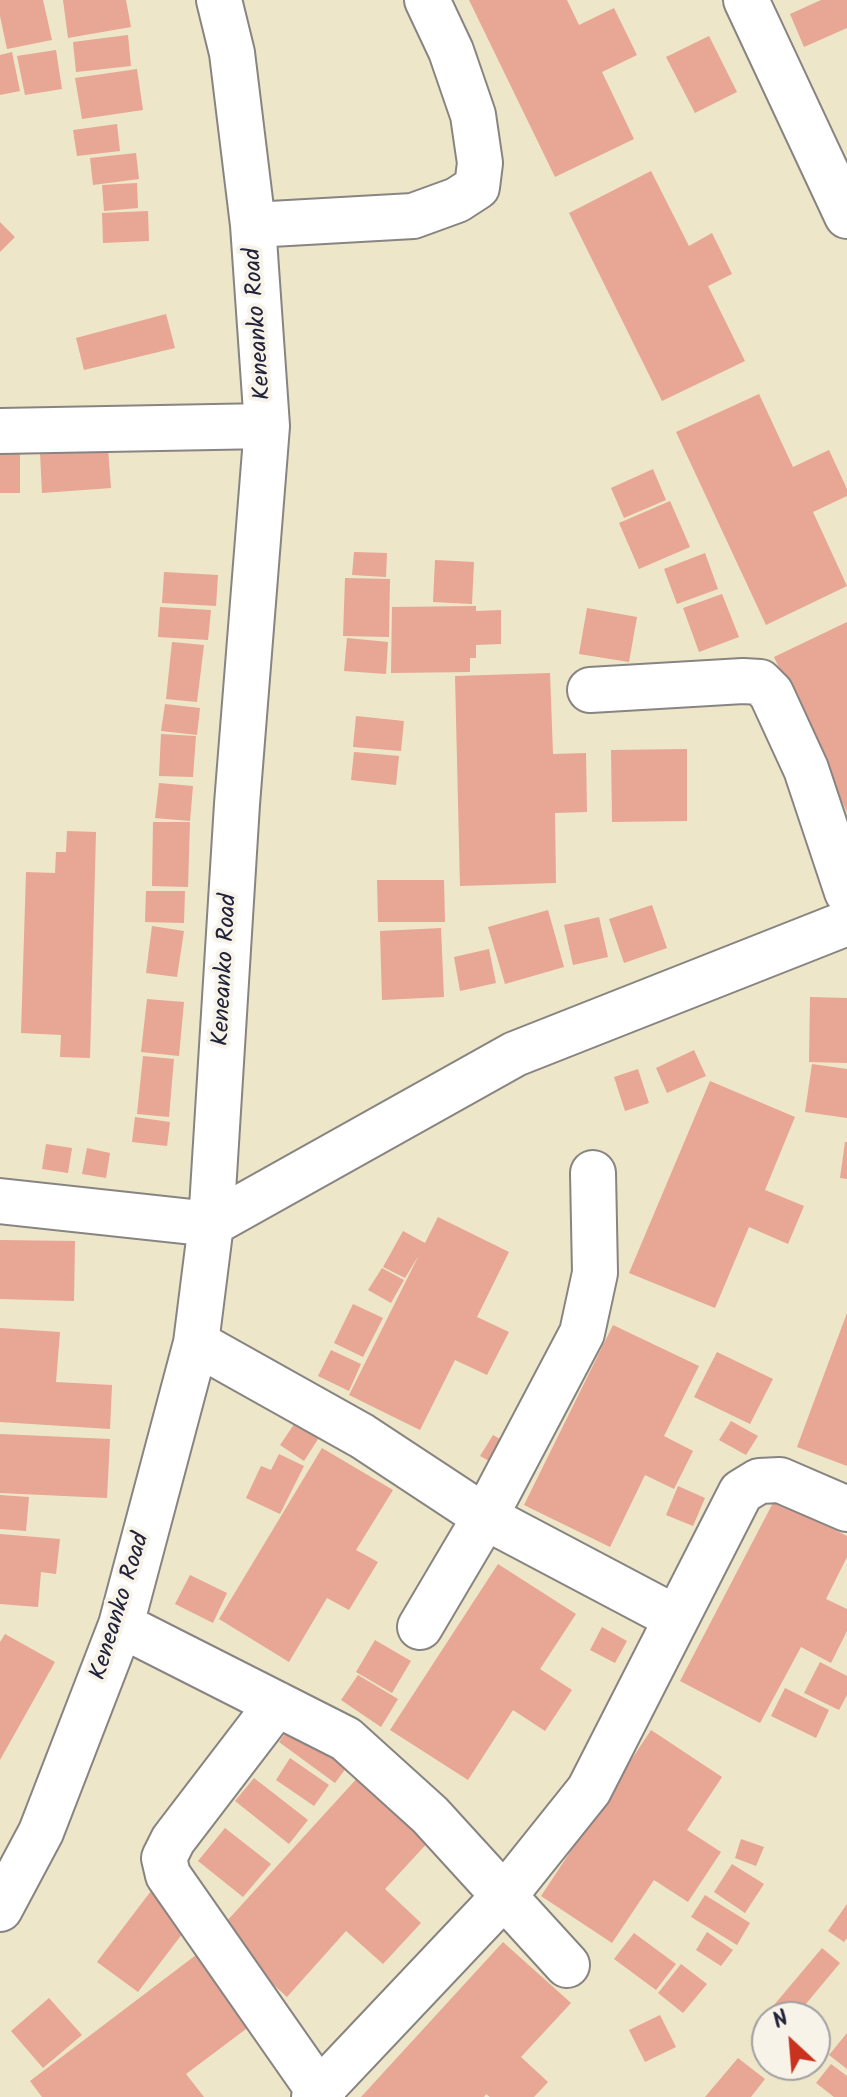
<!DOCTYPE html>
<html>
<head>
<meta charset="utf-8">
<style>
  body { margin:0 }
  #map { position:relative; width:847px; height:2097px; overflow:hidden; background:#ede6c9; font-family:Kalam,sans-serif }
  canvas { display:block }
  .north { position:absolute; left:751px; top:2001px; width:80px; height:80px; box-sizing:border-box; background:#f7f3e8; border:2px solid #a29fa3; border-radius:50%; rotate:334deg; font-size:22px; font-weight:700; line-height:32px; text-align:center; color:#22223b }
  .north::after { content:''; display:block; margin:auto; width:28px; height:36px; background:#c8321e; clip-path:polygon(50% 0,100% 100%,50% 72%,0 100%) }
</style>
</head>
<body>
<div id="map">
<canvas width="847" height="2097"></canvas>
<div class="north">N</div>
</div>
<script>
const ctx = document.querySelector('canvas').getContext('2d');
ctx.lineJoin = 'round';
function paint(path, color) { ctx.fillStyle = color; ctx.fill(path, 'evenodd'); }
const toPath = rows => new Path2D(rows.map(r => 'M' + r).join(''));
function strokePath(path, color, width, dash) { ctx.strokeStyle = color; ctx.lineWidth = width; ctx.lineCap = dash ? 'butt' : 'round'; ctx.setLineDash(dash || []); ctx.stroke(path); }
function drawText(font, color, halo, rows, align = 'center') {
  ctx.font = font + ' Kalam,sans-serif'; ctx.lineWidth = 8; ctx.setLineDash([]); ctx.textBaseline = 'middle'; ctx.strokeStyle = halo; ctx.fillStyle = color; for (const [text, x, y, turn = 0] of rows) {
    ctx.save(); ctx.translate(x, y); ctx.rotate((+turn || 0) * Math.PI / 180); ctx.textAlign = isNaN(turn) ? turn : align; if (halo) ctx.strokeText(text, 0, 0); ctx.fillText(text, 0, 0); ctx.restore();
  }
}
const building = toPath([
  [0,0,43,0,52,40,7,49,0,16],
  [63,0,126,0,131,27,68,38],
  [469,0,567,0,579,25,614,8,637,55,602,72,634,139,555,177],
  [821,0,847,0,847,28,804,47,790,14],
  [128,35,131,66,76,72,73,42],
  [709,36,737,92,695,113,666,57],
  [56,50,62,89,25,95,17,56],
  [12,52,20,91,0,95,0,55],
  [137,69,143,110,82,119,75,78],
  [117,124,120,151,77,156,73,130],
  [136,153,139,179,93,185,90,158],
  [651,171,689,246,712,233,732,274,708,286,745,361,662,401,569,213],
  [137,183,138,208,104,211,102,185],
  [148,211,149,241,103,243,102,213],
  [0,222,15,237,0,252],
  [166,314,175,348,84,370,76,338],
  [759,394,793,467,829,450,847,489,847,496,813,512,847,586,766,625,676,432],
  [108,448,111,488,42,493,40,453],
  [0,454,20,454,20,493,0,493],
  [653,469,666,500,624,518,611,488],
  [670,501,690,547,639,569,619,523],
  [354,552,387,553,386,577,352,575],
  [705,553,718,589,677,604,664,569],
  [435,560,474,562,472,604,433,602],
  [164,572,218,575,216,606,162,603],
  [345,578,390,579,389,637,343,636],
  [722,594,739,637,699,652,683,608],
  [476,606,476,611,501,610,501,644,476,645,476,658,470,658,470,672,391,673,392,607],
  [160,607,211,610,208,640,158,637],
  [587,608,637,617,629,662,579,654],
  [847,622,847,812,774,657],
  [347,638,388,642,386,674,344,671],
  [172,642,204,645,197,702,166,699],
  [550,673,553,754,586,753,587,812,555,813,556,883,460,886,455,676],
  [165,704,200,708,197,735,161,731],
  [356,716,404,721,401,751,353,747],
  [161,734,196,736,193,777,159,776],
  [687,749,687,821,612,822,611,750],
  [354,752,399,756,396,785,351,780],
  [159,783,193,786,190,821,155,818],
  [153,822,190,822,188,887,152,886],
  [67,831,96,832,90,1058,60,1057,61,1035,21,1033,26,872,55,873,56,852,66,852],
  [377,880,444,880,445,922,378,922],
  [146,891,185,891,184,923,145,922],
  [652,905,667,948,624,963,609,919],
  [548,910,564,967,505,984,488,927],
  [599,917,608,957,573,965,564,925],
  [152,926,184,931,177,977,146,973],
  [441,928,444,997,382,1000,380,931],
  [489,949,496,983,460,991,454,957],
  [810,997,847,998,847,1063,809,1062],
  [147,999,184,1002,179,1056,141,1052],
  [694,1050,706,1076,667,1093,656,1068],
  [143,1056,174,1059,169,1117,137,1114],
  [812,1064,847,1069,847,1118,805,1112],
  [638,1069,649,1103,625,1111,614,1077],
  [710,1081,795,1117,765,1190,804,1206,788,1244,749,1227,715,1308,629,1273],
  [135,1117,170,1122,167,1146,132,1142],
  [845,1142,847,1142,847,1179,840,1178],
  [46,1144,72,1148,68,1173,42,1169],
  [87,1148,110,1153,106,1178,82,1174],
  [438,1217,509,1252,477,1317,509,1332,487,1375,455,1360,420,1430,349,1395,419,1255,405,1278,383,1267,403,1231,425,1243],
  [0,1240,75,1241,74,1301,0,1299],
  [382,1268,404,1280,391,1303,368,1290],
  [353,1304,383,1318,363,1357,334,1343],
  [847,1313,847,1466,797,1447],
  [613,1325,699,1366,664,1436,693,1451,674,1489,645,1475,610,1547,524,1505],
  [0,1328,60,1332,56,1382,112,1385,110,1429,0,1422],
  [331,1350,361,1364,349,1391,318,1376],
  [717,1352,773,1379,750,1424,694,1397],
  [297,1420,320,1436,304,1461,280,1445],
  [731,1421,758,1436,746,1455,719,1440],
  [0,1434,110,1439,107,1498,0,1493],
  [493,1435,516,1448,504,1469,480,1456],
  [322,1448,393,1490,356,1550,378,1562,349,1610,327,1598,289,1662,219,1619],
  [279,1454,304,1466,280,1514,246,1498,261,1466,271,1470],
  [678,1486,705,1498,693,1526,666,1515],
  [0,1495,29,1497,26,1531,0,1529],
  [775,1499,847,1536,847,1557,826,1599,847,1609,847,1631,831,1663,801,1647,760,1723,680,1681],
  [0,1534,60,1539,56,1574,41,1572,38,1607,0,1604],
  [498,1564,576,1614,540,1669,572,1690,545,1731,513,1710,468,1780,390,1730],
  [190,1575,227,1593,213,1623,175,1604],
  [602,1627,627,1641,615,1663,590,1650],
  [5,1634,55,1662,0,1760,0,1642],
  [375,1640,411,1661,392,1693,356,1672],
  [820,1662,847,1676,847,1695,839,1710,804,1693],
  [358,1675,398,1699,381,1727,341,1700],
  [785,1688,829,1710,816,1738,771,1716],
  [292,1724,349,1764,335,1783,279,1742],
  [651,1730,722,1777,687,1830,721,1852,688,1902,654,1880,612,1943,541,1896],
  [290,1758,329,1785,314,1806,276,1780],
  [360,1775,431,1839,385,1889,421,1923,383,1964,346,1931,287,1997,216,1933],
  [254,1778,308,1820,289,1844,235,1801],
  [225,1828,271,1864,243,1897,198,1861],
  [741,1839,764,1847,756,1866,735,1858],
  [732,1864,764,1884,745,1913,714,1892],
  [151,1891,192,1921,138,1992,97,1962],
  [705,1895,750,1923,737,1945,691,1917],
  [847,1904,847,1938,844,1942,828,1931],
  [707,1932,733,1950,721,1966,696,1950],
  [634,1933,676,1964,656,1990,614,1959],
  [503,1942,571,2003,521,2057,548,2082,534,2097,490,2097,486,2094,484,2097,361,2097],
  [822,1948,840,1963,795,2017,776,2017,769,2011],
  [196,1955,250,2026,186,2074,204,2097,42,2097,30,2081],
  [681,1964,707,1984,683,2013,658,1993],
  [49,1998,82,2035,43,2068,11,2031],
  [660,2015,676,2047,645,2062,629,2030],
  [847,2033,847,2069,829,2055],
  [738,2058,765,2079,751,2097,705,2097],
  [831,2064,847,2076,847,2097,834,2097,816,2083]
]);
const minor = toPath([
  [746,0,847,216],
  [253,225,413,216,457,200,477,187,480,163,473,115,451,51,427,0],
  [0,431,267,426],
  [590,690,743,681,760,682,771,693,806,769,847,892],
  [0,1201,211,1224,515,1054,847,923],
  [196,1343,362,1436,485,1517,676,1618],
  [121,1625,346,1739,430,1815,567,1965],
  [420,1627,485,1517,582,1333,595,1273,593,1173],
  [277,1704,173,1840,164,1858,168,1875,323,2097],
  [0,1909,41,1832,121,1625,196,1343,211,1224,237,804,267,426,253,225,232,53,219,0],
  [314,2097,505,1895,589,1790,741,1492,759,1481,780,1480,847,1509]
]);
const streetNames = [
  ["Keneanko Road",260,324,-94],
  ["Keneanko Road",227,970,-87],
  ["Keneanko Road",122,1607,-73]
];
paint(building, '#e8a694');
strokePath(minor, '#888482', 48);
strokePath(minor, '#fff', 44);
drawText('24px', '#22223b', '#f7f3e8', streetNames);
</script>
</body>
</html>
